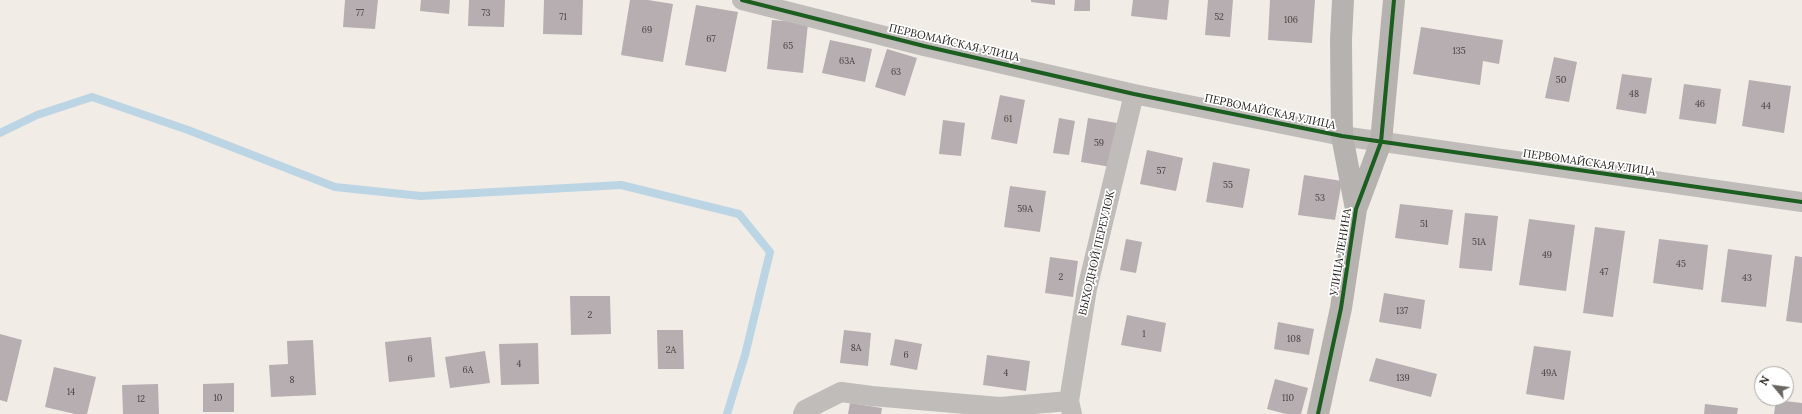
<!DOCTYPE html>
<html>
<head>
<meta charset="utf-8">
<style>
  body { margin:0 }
  #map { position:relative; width:1802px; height:414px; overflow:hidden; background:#f2ece6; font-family:Lora,serif }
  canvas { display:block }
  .north { position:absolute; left:1754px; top:366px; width:40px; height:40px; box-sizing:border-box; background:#fff; border:1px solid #a6a5a3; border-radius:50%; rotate:299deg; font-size:11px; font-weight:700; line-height:16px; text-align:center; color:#211d19 }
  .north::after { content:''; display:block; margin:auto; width:14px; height:18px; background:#6a6561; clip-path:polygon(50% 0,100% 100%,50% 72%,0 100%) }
</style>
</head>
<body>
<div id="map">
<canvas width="1802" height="414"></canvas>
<div class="north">N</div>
</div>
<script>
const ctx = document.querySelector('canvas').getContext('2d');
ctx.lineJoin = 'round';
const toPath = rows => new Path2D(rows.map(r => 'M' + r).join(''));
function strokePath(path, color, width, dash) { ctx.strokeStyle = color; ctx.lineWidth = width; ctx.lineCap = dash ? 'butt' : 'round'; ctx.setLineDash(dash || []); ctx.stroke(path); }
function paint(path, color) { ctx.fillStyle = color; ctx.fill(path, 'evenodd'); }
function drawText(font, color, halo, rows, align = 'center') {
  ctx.font = font + ' Lora,serif'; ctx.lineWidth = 3.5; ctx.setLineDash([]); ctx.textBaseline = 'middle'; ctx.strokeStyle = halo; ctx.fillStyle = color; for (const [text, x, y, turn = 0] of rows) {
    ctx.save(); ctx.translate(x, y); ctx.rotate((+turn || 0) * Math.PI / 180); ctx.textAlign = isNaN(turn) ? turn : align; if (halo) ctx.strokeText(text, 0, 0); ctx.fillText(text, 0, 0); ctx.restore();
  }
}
const stream = toPath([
  [0,133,37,115,92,97,188,130,335,187,421,196,621,185,739,214,770,252,745,355,727,414]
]);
const building = toPath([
  [345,0,378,0,375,29,343,27],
  [421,0,450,0,449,14,420,11],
  [469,0,505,0,504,27,468,26],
  [544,0,583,0,582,35,543,34],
  [630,0,648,0,673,4,663,62,621,55],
  [1031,0,1055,0,1055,5,1031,2],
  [1075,0,1090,0,1090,11,1074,11],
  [1133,0,1169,0,1167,20,1131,16],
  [1208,0,1233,0,1230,37,1205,35],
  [1270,0,1315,0,1312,43,1268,40],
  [696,5,738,12,726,72,685,65],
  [772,20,808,23,803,73,767,69],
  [1421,27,1503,40,1499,64,1483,61,1480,85,1413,74],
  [830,40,872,49,865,82,822,73],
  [887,49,917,58,905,96,875,87],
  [1554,57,1577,62,1569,102,1545,98],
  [1622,74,1652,78,1646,114,1616,109],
  [1749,80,1791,86,1784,133,1742,126],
  [1684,84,1721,89,1716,124,1679,119],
  [1000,95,1025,100,1017,144,991,139],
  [1059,118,1075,121,1069,155,1053,153],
  [1088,118,1117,123,1111,167,1081,162],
  [943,120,965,123,961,156,939,154],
  [1147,150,1183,158,1176,191,1140,184],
  [1213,162,1250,169,1243,208,1206,202],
  [1304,175,1342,181,1335,220,1298,215],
  [1010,186,1046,191,1040,232,1004,227],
  [1400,204,1453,210,1448,245,1395,238],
  [1465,213,1498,216,1492,271,1459,268],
  [1529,219,1575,225,1566,291,1519,285],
  [1595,227,1625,231,1613,317,1583,313],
  [1126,239,1142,242,1136,273,1120,270],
  [1659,239,1708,245,1703,290,1653,283],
  [1728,249,1772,255,1766,307,1721,302],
  [1795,256,1802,257,1802,323,1786,321],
  [1050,257,1078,261,1073,297,1045,293],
  [1384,293,1425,300,1421,329,1379,322],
  [570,296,610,296,611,334,571,335],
  [1127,315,1166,323,1161,352,1121,345],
  [1278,322,1314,329,1309,355,1274,349],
  [657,330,683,330,684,369,658,369],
  [844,330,871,333,868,366,840,363],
  [0,334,22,340,7,402,0,400],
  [431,337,435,377,389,382,385,342],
  [895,339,922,344,917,370,890,365],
  [313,340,316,395,271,397,269,365,288,364,287,341],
  [538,343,539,384,501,385,499,344],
  [1534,346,1571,351,1564,400,1526,394],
  [485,351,490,383,450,388,445,357],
  [987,355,1030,361,1026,391,983,385],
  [1376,358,1437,374,1431,397,1369,381],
  [54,367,96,377,87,414,75,414,45,407],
  [1275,379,1308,388,1301,414,1286,414,1267,409],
  [234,383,234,412,203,412,203,384],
  [158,384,159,414,123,414,122,385],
  [1776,400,1802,403,1802,414,1774,414],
  [850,403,882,408,881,414,848,414],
  [1705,404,1738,408,1737,414,1704,414]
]);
const street = toPath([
  [742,0,924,46,1134,94,1342,136,1802,202],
  [803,414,805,410,841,392,872,396,1000,407,1069,401],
  [1072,414,1069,401,1087,289,1134,94]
]);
const secondary = toPath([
  [1343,0,1341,40,1342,136,1356,209],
  [1318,414,1341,308,1356,209,1381,142,1394,0]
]);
const cycleway = toPath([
  [742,0,924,46,1134,94,1342,136,1802,202],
  [1318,414,1341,308,1356,209,1381,142,1394,0]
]);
const numberNames = [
  ["77",360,13],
  ["73",486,13],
  ["71",563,17],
  ["52",1219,17],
  ["106",1291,20],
  ["69",647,30],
  ["67",711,39],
  ["65",788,46],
  ["135",1459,51],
  ["63А",847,61],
  ["63",896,72],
  ["50",1561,80],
  ["48",1634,94],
  ["46",1700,104],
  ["44",1766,106],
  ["61",1008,119],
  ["59",1099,143],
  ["57",1161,171],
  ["55",1228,185],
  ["53",1320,198],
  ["59А",1025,209],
  ["51",1424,224],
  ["51А",1479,242],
  ["49",1547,255],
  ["45",1681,264],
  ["47",1604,272],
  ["2",1061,277],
  ["43",1747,278],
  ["137",1402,311],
  ["2",590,315],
  ["1",1144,334],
  ["108",1294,339],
  ["8А",856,348],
  ["2А",671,350],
  ["6",906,355],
  ["6",410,359],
  ["4",519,364],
  ["6А",468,370],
  ["4",1006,373],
  ["49А",1549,373],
  ["139",1403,378],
  ["8",292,380],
  ["14",71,392],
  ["10",218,398],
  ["110",1288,398],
  ["12",141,399]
];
const streetNames = [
  ["ПЕРВОМАЙСКАЯ УЛИЦА",954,43,13],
  ["ПЕРВОМАЙСКАЯ УЛИЦА",1270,112,12],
  ["ПЕРВОМАЙСКАЯ УЛИЦА",1589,163,8],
  ["УЛИЦА ЛЕНИНА",1341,252,-81],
  ["ВЫХОДНОЙ ПЕРЕУЛОК",1097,253,-77]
];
strokePath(stream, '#bbd5e4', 8);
paint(building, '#b6aeb1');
strokePath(street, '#bfbcba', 20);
strokePath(secondary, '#b5b2b0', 22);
strokePath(cycleway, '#1b5e20', 4);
drawText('9px', '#46413f', null, numberNames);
drawText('11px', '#211d19', '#fff', streetNames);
</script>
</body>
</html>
